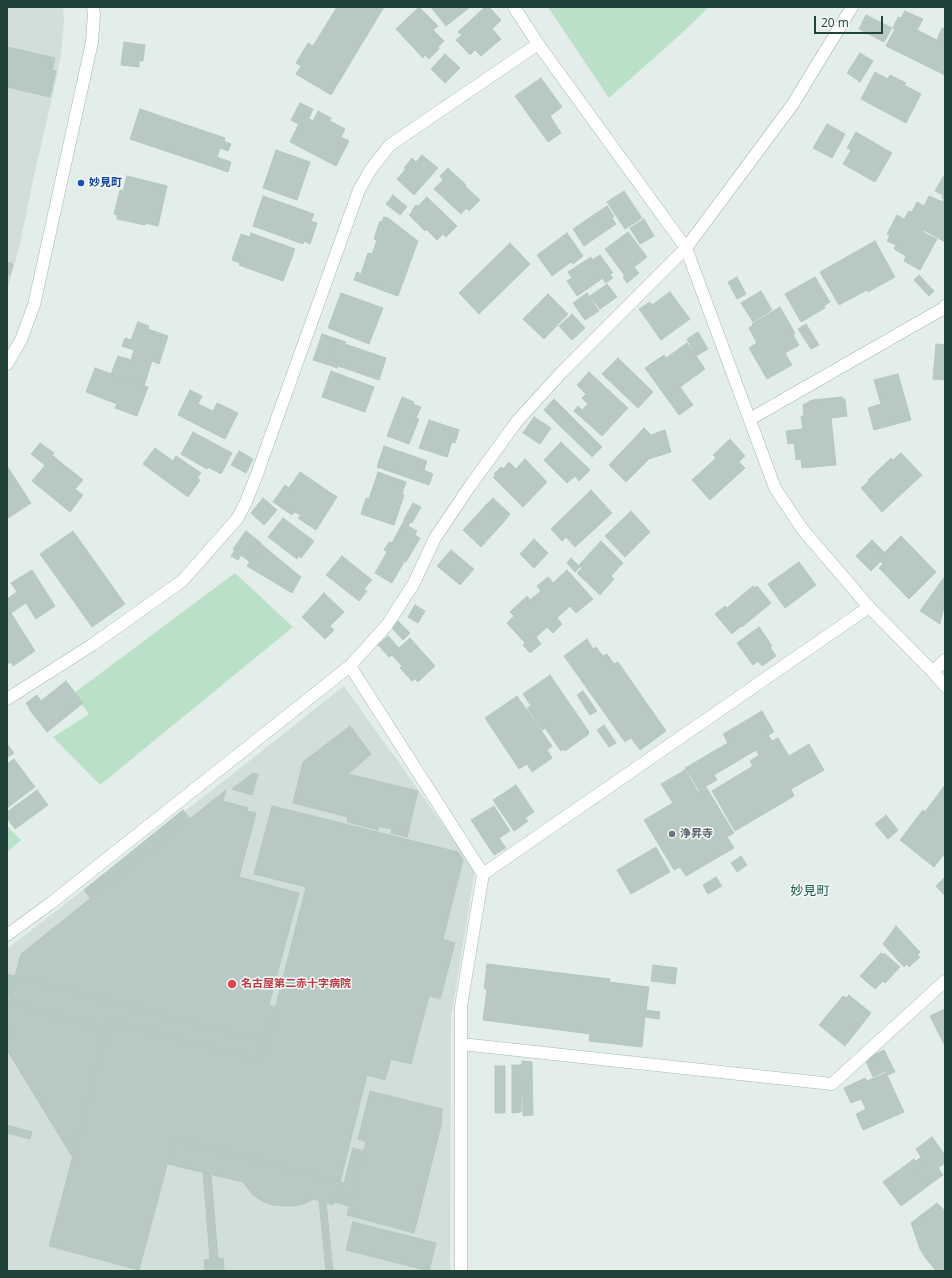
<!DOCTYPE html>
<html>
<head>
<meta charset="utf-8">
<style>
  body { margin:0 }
  #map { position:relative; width:952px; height:1278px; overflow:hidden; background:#e3eeea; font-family:"Open Sans",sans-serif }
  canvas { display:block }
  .frame { position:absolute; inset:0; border:8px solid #21413b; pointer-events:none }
  .scale { position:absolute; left:814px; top:16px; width:69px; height:18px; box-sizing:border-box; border:2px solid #21413b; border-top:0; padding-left:5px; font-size:12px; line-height:14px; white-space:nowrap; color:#21413b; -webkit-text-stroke:3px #f4faf7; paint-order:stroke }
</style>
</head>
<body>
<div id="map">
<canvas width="952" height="1278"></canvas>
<div class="frame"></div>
<div class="scale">20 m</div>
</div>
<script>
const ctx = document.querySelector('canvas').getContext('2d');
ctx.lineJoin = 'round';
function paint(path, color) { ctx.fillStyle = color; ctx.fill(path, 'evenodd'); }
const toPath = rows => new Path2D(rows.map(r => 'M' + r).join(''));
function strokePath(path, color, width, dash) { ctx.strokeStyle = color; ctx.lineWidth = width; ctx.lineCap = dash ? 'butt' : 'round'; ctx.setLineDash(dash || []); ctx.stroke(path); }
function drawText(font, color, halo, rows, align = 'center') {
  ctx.font = font + ' "Open Sans","Noto Sans JP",sans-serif'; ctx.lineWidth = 3; ctx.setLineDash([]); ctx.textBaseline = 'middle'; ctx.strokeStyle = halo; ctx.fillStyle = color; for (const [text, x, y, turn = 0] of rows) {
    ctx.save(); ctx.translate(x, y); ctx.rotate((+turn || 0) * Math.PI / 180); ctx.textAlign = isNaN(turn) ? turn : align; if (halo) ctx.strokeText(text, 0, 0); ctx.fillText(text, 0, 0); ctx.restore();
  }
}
const built = toPath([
  [7,7,63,7,64,22,61,54,55,85,34,176,19,248,7,292],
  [344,686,475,869,451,1018,450,1271,7,1271,7,949,225,780]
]);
const green = toPath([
  [548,7,709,7,682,33,609,98],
  [235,573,293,627,100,785,53,737,89,714,74,693],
  [7,826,21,840,7,852]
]);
const building = toPath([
  [337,7,384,7,331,95,296,74,301,66,296,63,308,43,313,46,337,7],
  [419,7,438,26,433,30,444,41,438,47,439,49,429,59,425,55,423,58,396,29,419,7],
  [431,7,470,7,446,26,431,7],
  [485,7,489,7,501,20,492,29,501,39,481,56,475,50,470,55,456,40,462,35,458,32,485,7],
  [905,11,923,19,917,30,937,40,942,28,945,29,945,75,886,46,895,29,893,28,898,17,901,18,905,11],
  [866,15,892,28,884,42,859,29,866,15],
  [124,42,145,45,143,61,139,61,139,67,121,65,124,42],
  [7,47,55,58,52,70,56,71,50,97,7,87,7,47],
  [860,53,873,61,860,82,847,73,860,53],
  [445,54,460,68,445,83,431,69,445,54],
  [875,72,888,79,890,75,906,83,904,85,921,94,906,123,861,99,875,72],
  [541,78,562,107,550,116,561,133,548,142,515,96,541,78],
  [300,103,313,109,309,118,303,115,299,124,291,120,300,103],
  [140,109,225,138,224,141,231,144,228,151,220,148,217,157,231,162,228,172,130,139,140,109],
  [318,111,331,118,330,121,345,129,341,137,349,141,336,166,290,142,303,115,313,121,318,111],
  [827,124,845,134,832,158,813,148,827,124],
  [856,132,892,153,875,182,843,164,851,150,847,148,856,132],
  [276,150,310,162,297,200,263,188,276,150],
  [422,155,438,168,414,195,397,179,406,169,404,168,412,158,416,162,422,155],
  [448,168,466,185,465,186,480,200,469,211,466,208,461,214,434,189,443,180,440,176,448,168],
  [127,176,167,186,158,226,145,223,145,225,117,219,117,215,114,214,120,190,123,191,127,176],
  [943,177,945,178,945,242,924,230,923,232,937,239,920,270,904,261,906,256,894,249,896,245,887,241,890,236,887,234,897,215,904,219,909,211,912,212,917,202,924,206,929,196,943,202,944,199,942,198,943,195,935,191,943,177],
  [624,191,642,218,625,229,607,202,624,191],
  [393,195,407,207,400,215,386,204,393,195],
  [263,196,314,214,311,221,317,223,310,244,304,241,303,244,253,226,263,196],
  [427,197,457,226,446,237,443,234,437,240,426,229,425,231,409,215,413,211,412,210,416,205,418,206,427,197],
  [607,206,614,216,612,218,616,224,584,246,573,229,607,206],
  [384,217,388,218,418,241,398,296,354,280,357,272,361,274,368,253,372,254,377,240,374,239,380,221,382,222,384,217],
  [644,219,654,236,640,244,630,228,644,219],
  [628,232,647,257,634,267,639,273,627,283,623,277,625,276,605,249,628,232],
  [251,233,295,249,283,281,239,265,240,263,232,260,241,234,250,237,251,233],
  [567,233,583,256,573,264,571,262,552,276,537,255,567,233],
  [875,241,895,277,868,292,867,290,839,305,820,272,875,241],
  [510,243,530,264,479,314,459,293,510,243],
  [600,255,613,273,610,274,613,278,605,283,603,278,577,296,567,281,572,278,568,272,591,257,592,260,600,255],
  [7,262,13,264,10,275,7,275,7,262],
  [919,275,934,291,929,296,914,280,919,275],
  [737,277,746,294,737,299,728,282,737,277],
  [815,277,830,302,824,306,825,308,801,322,785,294,815,277],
  [607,284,617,297,600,309,590,296,607,284],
  [761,291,772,310,753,322,741,303,761,291],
  [670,292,690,319,661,340,639,309,650,302,652,305,670,292],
  [341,293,383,308,369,344,328,328,341,293],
  [587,293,599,311,585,320,573,303,587,293],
  [548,294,568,314,544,339,523,319,548,294],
  [780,307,795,333,793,335,799,345,785,353,792,365,767,379,749,348,757,343,749,328,753,325,752,324,780,307],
  [572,314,585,328,572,340,559,326,572,314],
  [138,322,149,326,148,329,168,336,159,364,152,361,144,386,111,374,118,356,131,360,134,350,122,346,125,338,131,340,138,322],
  [806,324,819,345,811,349,798,329,806,324],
  [698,332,708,349,696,356,687,339,698,332],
  [322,334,337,339,329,365,313,360,322,334],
  [337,339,346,342,345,344,386,358,379,380,338,366,337,368,329,365,337,339],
  [687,343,705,369,680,387,693,405,679,415,645,368,664,355,666,358,687,343],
  [936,344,945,345,945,380,933,379,936,344],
  [618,358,653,392,638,408,602,374,618,358],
  [95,368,148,387,137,416,115,408,117,404,86,392,95,368],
  [331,371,374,387,365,412,322,397,331,371],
  [589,372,628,408,602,436,574,411,578,406,582,410,588,404,582,398,586,394,577,385,589,372],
  [898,374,911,420,874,430,868,408,881,404,874,380,898,374],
  [190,390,202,396,198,404,213,411,217,403,238,413,225,439,178,415,190,390],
  [402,397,414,402,413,404,421,407,416,418,419,419,409,444,387,436,402,397],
  [842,397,842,399,845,399,847,416,831,418,836,465,802,468,801,459,796,460,794,443,788,444,786,431,803,429,801,416,804,416,803,405,812,400,842,397],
  [554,399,567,412,557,423,544,410,554,399],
  [567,412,602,447,592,457,557,423,567,412],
  [534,417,551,428,540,444,523,433,534,417],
  [429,420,459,430,455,443,452,442,447,457,419,448,429,420],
  [644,428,651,435,665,430,671,452,649,459,626,482,609,465,644,428],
  [193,432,232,453,221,474,208,467,207,469,181,454,193,432],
  [730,439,745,456,739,462,745,468,710,500,692,480,716,458,713,455,730,439],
  [561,442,590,470,579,481,575,476,567,483,544,460,561,442],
  [40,443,54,453,45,465,31,454,40,443],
  [384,446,427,461,424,470,433,474,429,485,377,467,384,446],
  [155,448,173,461,176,456,201,473,197,478,200,480,188,497,143,464,155,448],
  [239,451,253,459,246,473,231,465,239,451],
  [901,453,922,475,882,512,861,488,869,481,868,480,891,458,893,460,901,453],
  [53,456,83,480,75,489,83,495,70,512,32,481,53,456],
  [525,459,547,482,523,507,493,477,496,475,494,474,501,467,503,469,509,462,516,469,525,459],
  [7,466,31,503,8,518,7,517,7,466],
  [300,472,337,497,316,530,298,518,301,515,294,512,292,515,273,502,285,485,289,488,300,472],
  [378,472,406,482,402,494,404,495,394,525,361,514,366,498,369,499,378,472],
  [591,490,612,513,575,547,566,537,562,541,551,529,591,490],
  [263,498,277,510,264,525,251,513,263,498],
  [493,498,510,514,503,523,485,506,493,498],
  [413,503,421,507,412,523,404,519,413,503],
  [485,506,503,523,481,547,463,530,485,506],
  [631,511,650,532,625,557,605,536,631,511],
  [283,518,314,541,301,558,299,556,297,559,268,537,283,518],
  [405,519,410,522,408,526,417,531,415,535,420,538,406,562,384,550,389,542,392,543,405,519],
  [73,531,125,604,92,627,40,554,73,531],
  [246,531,261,543,250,562,241,555,238,560,231,556,235,550,233,549,246,531],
  [901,536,936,572,909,599,879,568,883,564,878,559,901,536],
  [534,539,548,553,534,568,520,554,534,539],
  [872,540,885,553,878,559,880,562,871,571,856,556,872,540],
  [601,541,623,563,611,576,614,579,600,595,577,573,582,568,579,565,601,541],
  [261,544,301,577,292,593,247,566,261,544],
  [451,550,474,569,460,585,437,566,451,550],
  [387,552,404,562,392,583,375,573,387,552],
  [342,556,372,580,364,589,367,591,359,601,326,575,342,556],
  [571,558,580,567,575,572,567,563,571,558],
  [799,562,816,585,785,608,768,584,799,562],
  [32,570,55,606,36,619,26,603,11,613,35,651,13,666,11,662,7,664,7,599,17,592,11,583,32,570],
  [567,570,593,599,576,613,570,606,557,618,562,624,553,633,547,627,536,637,541,644,530,653,523,645,525,643,507,623,514,616,510,612,527,596,530,600,541,591,537,586,548,577,553,583,567,570],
  [945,576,945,603,940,624,920,611,945,576],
  [753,586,755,588,757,586,771,603,742,627,741,626,732,634,715,614,725,606,727,608,753,586],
  [324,593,344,612,330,626,334,630,325,639,302,617,324,593],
  [415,605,425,611,418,623,408,617,415,605],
  [398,621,410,633,403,640,391,627,398,621],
  [759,627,772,646,770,647,776,656,762,666,758,661,753,665,737,643,759,627],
  [388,636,399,648,410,638,435,666,418,682,415,679,412,681,400,668,402,666,392,655,389,657,378,645,388,636],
  [587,639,593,649,596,647,603,656,607,654,614,664,618,662,666,731,640,750,631,738,625,742,564,656,587,639],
  [550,675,589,732,588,733,589,734,565,751,564,749,561,751,545,728,542,730,527,708,531,706,523,694,550,675],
  [66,681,83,703,47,732,29,709,30,709,26,703,37,695,41,701,66,681],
  [583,691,597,711,590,715,577,695,583,691],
  [517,696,552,746,547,750,552,758,532,772,527,764,519,769,485,718,517,696],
  [762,711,774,732,768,735,772,741,778,738,789,756,809,744,824,770,791,789,794,796,735,831,712,791,753,766,750,761,759,755,756,750,714,775,717,780,699,790,685,768,728,743,723,734,762,711],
  [604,725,616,743,609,747,597,730,604,725],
  [350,726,371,754,348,774,418,791,407,837,391,833,392,829,379,826,378,830,347,822,348,817,293,803,303,762,350,726],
  [7,744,14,753,8,757,7,756,7,744],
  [14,759,35,787,7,808,7,764,14,759],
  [685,770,698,792,706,787,734,833,727,837,734,848,686,876,680,867,674,870,644,820,673,803,661,784,685,770],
  [253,773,258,774,252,795,232,789,253,773],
  [516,785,534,812,525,818,528,821,514,831,493,800,516,785],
  [945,785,945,853,934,867,900,840,923,810,925,812,945,785],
  [37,790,48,805,15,829,7,818,7,812,37,790],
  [226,790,223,801,248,808,247,811,256,813,239,877,299,893,269,1005,276,1007,268,1041,253,1037,252,1039,15,976,21,954,226,790],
  [272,806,458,852,463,860,443,939,455,943,440,999,429,996,411,1064,391,1059,385,1080,367,1075,340,1182,174,1139,139,1270,49,1246,109,1021,262,1061,306,887,254,874,272,806],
  [494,806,510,831,499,838,506,848,494,855,471,820,494,806],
  [183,810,190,819,90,898,84,890,183,810],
  [886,815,898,830,888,839,875,824,886,815],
  [656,847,670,872,631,894,617,870,656,847],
  [741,856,747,865,737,872,731,863,741,856],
  [716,877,722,886,708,894,703,885,716,877],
  [945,877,945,896,936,886,945,877],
  [896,926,920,952,917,955,920,957,909,967,907,964,904,967,883,944,896,926],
  [881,953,883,955,884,953,900,967,885,983,883,981,875,989,860,976,881,953],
  [487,964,610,979,609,982,649,987,646,1010,660,1012,659,1019,645,1017,642,1047,589,1041,590,1034,483,1020,487,989,484,989,487,964],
  [653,965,677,968,675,984,651,981,653,965],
  [7,974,15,976,10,997,7,997,7,974],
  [15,976,252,1039,253,1037,268,1041,262,1061,109,1021,106,1029,8,1003,15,976],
  [849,995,871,1013,845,1046,819,1025,843,996,846,998,849,995],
  [8,1003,106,1029,73,1158,7,1050,8,1031,7,1031,7,1007,8,1003],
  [945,1009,945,1046,930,1016,945,1009],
  [884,1050,895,1072,888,1075,886,1071,873,1077,865,1059,884,1050],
  [522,1061,532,1062,533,1115,523,1116,522,1061],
  [512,1065,522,1065,521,1112,512,1113,512,1065],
  [495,1066,505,1066,505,1113,495,1113,495,1066],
  [886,1073,904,1112,863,1130,856,1114,866,1109,861,1099,851,1103,844,1088,865,1078,867,1081,886,1073],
  [370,1091,442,1109,441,1126,414,1233,347,1215,366,1142,358,1139,370,1091],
  [7,1125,32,1132,30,1139,7,1133,7,1125],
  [932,1137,945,1155,945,1163,938,1168,943,1175,932,1183,915,1162,921,1157,916,1149,932,1137],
  [174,1139,340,1182,333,1205,314,1199,306,1203,295,1206,284,1206,273,1205,262,1201,253,1195,243,1182,168,1164,174,1139],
  [353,1148,364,1151,349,1206,334,1202,340,1182,344,1183,353,1148],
  [914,1159,932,1183,901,1206,883,1182,914,1159],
  [203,1172,211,1175,218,1259,223,1258,224,1271,205,1271,204,1260,210,1259,203,1172],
  [319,1200,326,1203,333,1271,326,1271,319,1200],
  [937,1203,945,1211,945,1271,936,1271,925,1257,920,1249,911,1223,937,1203],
  [353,1222,436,1243,429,1271,346,1250,353,1222]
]);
const minor = toPath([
  [750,419,944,308,945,306],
  [350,666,483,874,461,1006,461,1271],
  [933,672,945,660],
  [7,699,92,645,182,581,237,519,246,502,257,474,359,190,371,169,390,145,538,44],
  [483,874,869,607],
  [7,935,51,903,350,666,387,625,414,583,435,538,470,486,518,420,562,372,686,248,793,104,852,7],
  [461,1044,832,1084,945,981]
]);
const tertiary = toPath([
  [514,7,538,44,686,248,775,488,803,530,869,607,933,672,945,686],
  [7,364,21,340,34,305,92,42,94,14,93,7]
]);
const markers = [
  [81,183,4,"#1a4fb4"],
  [672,834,4,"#6b7280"],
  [232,984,5,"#e0444e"]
];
const transitNames = [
  ["妙見町",89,183]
];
const worshipNames = [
  ["浄昇寺",680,834]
];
const healthNames = [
  ["名古屋第二赤十字病院",241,984]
];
const quarterNames = [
  ["妙見町",810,891]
];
paint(built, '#d1ded9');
paint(green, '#bae1c8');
paint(building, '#b8c9c3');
strokePath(building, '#b4c8c2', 1);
strokePath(minor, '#a5b7b2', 13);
strokePath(tertiary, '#a5b7b2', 13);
strokePath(minor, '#fff', 12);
strokePath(tertiary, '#fff', 12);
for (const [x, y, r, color] of markers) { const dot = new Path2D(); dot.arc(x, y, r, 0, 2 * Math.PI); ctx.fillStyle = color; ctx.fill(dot); strokePath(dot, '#f4faf7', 1.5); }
drawText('bold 11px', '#164399', '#f4faf7', transitNames, 'left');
drawText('bold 11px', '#5b616d', '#f4faf7', worshipNames, 'left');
drawText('bold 11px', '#be3a42', '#f4faf7', healthNames, 'left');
drawText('13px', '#1a564c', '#f4faf7', quarterNames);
</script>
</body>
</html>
